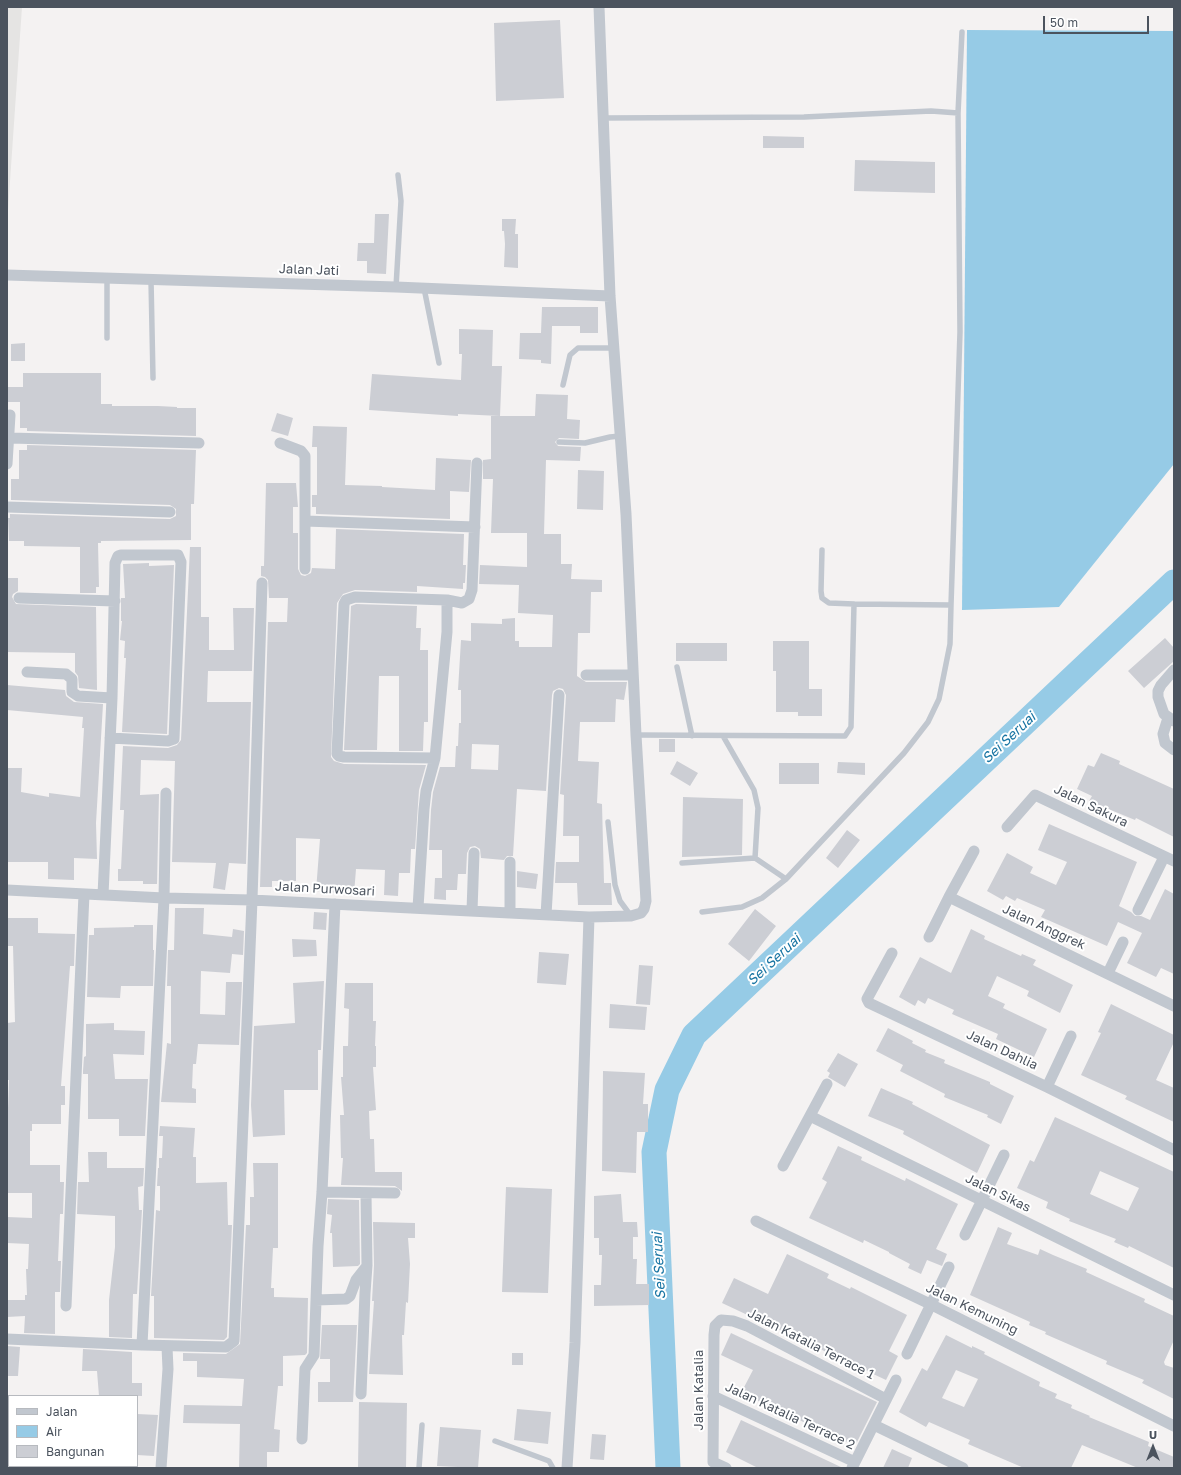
<!DOCTYPE html>
<html>
<head>
<meta charset="utf-8">
<style>
  body { margin:0 }
  #map { position:relative; width:1181px; height:1475px; overflow:hidden; background:#f4f2f2; font-family:"Golos Text",sans-serif }
  canvas { display:block }
  .frame { position:absolute; inset:0; border:8px solid #4b535e; pointer-events:none }
  .legend { position:absolute; left:8px; top:1395px; width:130px; height:72px; box-sizing:border-box; background:#fff; border:1px solid #b7babf; margin:0; padding:5px 7px; list-style:none; font-size:12px; color:#4b535e }
  .legend li { display:flex; align-items:center; gap:8px; height:20px }
  .legend b { width:20px; border:1px solid #b7babf }
  .north { position:absolute; left:1133px; top:1427px; width:40px; height:40px; -webkit-text-stroke:3px #fff; paint-order:stroke; rotate:0deg; font-size:11px; font-weight:700; line-height:16px; text-align:center; color:#4b535e }
  .north::after { content:''; display:block; margin:auto; width:14px; height:18px; background:#4b535e; clip-path:polygon(50% 0,100% 100%,50% 72%,0 100%) }
  .scale { position:absolute; left:1043px; top:16px; width:106px; height:18px; box-sizing:border-box; border:2px solid #4b535e; border-top:0; padding-left:5px; font-size:12px; line-height:14px; white-space:nowrap; color:#4b535e; -webkit-text-stroke:3px #fff; paint-order:stroke }
</style>
</head>
<body>
<div id="map">
<canvas width="1181" height="1475"></canvas>
<div class="frame"></div>
<ul class="legend">
<li><b style="height:5px;background:#c1c7cf"></b>Jalan</li>
<li><b style="height:11px;background:#96cbe6"></b>Air</li>
<li><b style="height:11px;background:#ccced4"></b>Bangunan</li>
</ul>
<div class="north">U</div>
<div class="scale">50 m</div>
</div>
<script>
const ctx = document.querySelector('canvas').getContext('2d');
ctx.lineJoin = 'round';
function paint(path, color) { ctx.fillStyle = color; ctx.fill(path, 'evenodd'); }
const toPath = rows => new Path2D(rows.map(r => 'M' + r).join(''));
function strokePath(path, color, width, dash) { ctx.strokeStyle = color; ctx.lineWidth = width; ctx.lineCap = dash ? 'butt' : 'round'; ctx.setLineDash(dash || []); ctx.stroke(path); }
function drawText(font, color, halo, rows, align = 'center') {
  ctx.font = font + ' "Golos Text",sans-serif'; ctx.lineWidth = 4; ctx.setLineDash([]); ctx.textBaseline = 'middle'; ctx.strokeStyle = halo; ctx.fillStyle = color; for (const [text, x, y, turn = 0] of rows) {
    ctx.save(); ctx.translate(x, y); ctx.rotate((+turn || 0) * Math.PI / 180); ctx.textAlign = isNaN(turn) ? turn : align; if (halo) ctx.strokeText(text, 0, 0); ctx.fillText(text, 0, 0); ctx.restore();
  }
}
const education = toPath([
  [7,7,22,7,7,225]
]);
const water = toPath([
  [967,30,1174,31,1174,464,1059,607,962,610]
]);
const river = toPath([
  [668,1468,654,1152,667,1090,694,1035,1174,582]
]);
const building = toPath([
  [560,20,564,98,496,101,494,23],
  [763,136,804,137,804,148,763,148],
  [855,160,935,162,935,193,854,191],
  [375,214,389,214,386,274,367,273,367,261,357,261,358,243,374,243],
  [502,219,516,219,515,234,518,234,518,268,504,267,505,244,504,231,502,231],
  [542,307,598,307,598,333,580,333,580,326,552,326,551,364,541,363,541,360,519,359,520,333,541,333],
  [459,329,493,330,492,366,502,366,500,416,458,414,458,416,369,410,372,374,461,380,462,354,459,354],
  [25,343,25,361,11,361,11,344],
  [23,373,101,373,101,404,112,404,112,406,158,406,177,407,177,408,196,408,196,436,27,431,27,428,20,428,20,402,7,402,7,387,23,387],
  [536,394,568,395,567,419,580,420,579,439,559,438,555,442,558,446,581,447,580,461,546,460,544,534,561,534,561,564,572,564,571,579,602,580,602,592,591,592,590,633,578,633,577,676,586,682,627,682,624,700,616,699,615,722,580,722,578,761,599,762,597,803,602,804,604,883,611,883,612,905,578,905,577,883,555,883,556,862,579,862,579,836,563,836,564,795,560,794,566,695,563,689,559,688,553,691,552,695,546,791,517,789,513,856,507,856,504,860,481,858,480,849,475,846,470,847,467,853,466,874,458,874,457,890,446,890,446,900,434,899,435,878,442,878,442,850,429,850,431,810,433,792,440,767,455,767,456,746,458,746,459,723,461,723,461,690,458,690,461,640,471,641,471,623,502,624,502,619,515,618,515,641,519,641,519,647,552,647,553,615,518,613,519,585,479,584,480,565,527,567,527,533,491,533,493,479,483,479,483,460,491,459,491,416,535,416],
  [472,744,499,745,498,770,471,769],
  [277,413,293,418,288,436,271,431],
  [313,426,347,427,345,485,382,486,382,487,435,490,436,458,471,460,469,492,450,491,450,519,316,514,316,507,312,507,312,495,317,495,317,447,312,447],
  [27,445,196,450,194,504,191,504,191,540,101,541,101,543,98,543,99,587,96,587,96,593,80,593,80,547,24,546,24,541,9,541,8,518,10,518,10,514,170,519,176,516,176,509,170,505,11,500,11,479,19,479,19,450,27,450],
  [578,470,604,471,603,510,577,509],
  [266,483,296,483,298,507,293,507,293,533,298,533,298,569,301,575,305,576,311,573,312,568,335,569,336,529,464,534,463,565,466,565,465,583,463,583,463,589,417,586,417,592,355,590,343,594,337,603,331,757,334,761,344,764,426,765,419,790,415,849,411,849,410,873,399,873,398,896,384,895,385,870,356,869,354,894,316,891,320,839,296,838,296,881,272,881,272,887,260,887,268,622,287,622,288,598,269,598,268,580,265,577,261,576,261,566,264,566],
  [190,547,201,547,201,617,209,617,209,650,234,650,233,608,254,608,252,671,208,671,207,702,251,702,246,864,229,863,225,890,213,888,216,863,172,862,175,761,141,760,140,795,159,794,157,884,143,884,143,881,118,881,118,869,121,869,124,810,120,810,123,746,168,748,177,745,181,740],
  [149,563,149,566,174,565,167,734,122,732,126,658,124,658,125,641,120,640,122,621,121,621,121,598,125,598,123,564],
  [7,578,18,578,18,591,13,594,12,597,16,604,96,607,97,690,79,688,78,676,75,672,75,653,7,652],
  [356,604,417,606,416,628,421,628,420,650,428,650,428,722,424,722,423,751,399,751,399,676,379,676,377,750,344,750,351,606],
  [1165,638,1174,648,1174,661,1144,688,1128,671],
  [773,641,809,641,809,689,822,689,822,716,798,716,798,712,776,712,776,671,773,671],
  [676,643,727,643,727,661,676,661],
  [7,685,65,690,66,696,74,702,103,704,96,823,97,859,74,858,74,880,48,879,48,862,7,862,7,768,22,768,21,792,49,797,49,793,80,797,84,728,82,728,83,717,7,710],
  [659,739,675,739,675,752,659,752],
  [1101,753,1120,761,1119,764,1174,789,1174,837,1136,818,1135,820,1089,801,1092,796,1077,789,1088,765,1094,767],
  [677,761,698,773,690,786,670,774],
  [838,762,865,763,865,775,837,773],
  [779,763,819,763,819,784,779,784],
  [683,797,743,799,742,855,682,857],
  [1049,824,1137,862,1119,906,1131,912,1135,916,1141,916,1150,920,1165,889,1174,894,1174,974,1161,968,1156,977,1127,963,1142,933,1118,922,1107,946,1041,917,1045,910,1017,898,1015,901,1006,896,1003,900,987,891,1007,853,1033,867,1030,873,1056,885,1067,862,1038,850],
  [847,830,860,840,838,868,826,858],
  [517,871,538,874,536,889,517,887],
  [175,908,204,908,203,934,232,937,233,929,244,931,243,955,232,954,230,973,201,971,200,1014,225,1015,226,982,242,982,239,1045,198,1044,196,1064,193,1064,192,1088,196,1089,196,1103,161,1102,167,1043,171,1044,171,986,167,986,168,950,174,950],
  [755,909,776,926,749,961,728,944],
  [314,912,327,913,326,930,313,929],
  [7,918,38,918,38,933,75,934,74,966,70,966,61,1086,65,1086,65,1105,61,1105,61,1124,32,1124,32,1131,30,1131,30,1165,60,1165,60,1182,64,1182,63,1214,60,1214,58,1261,61,1261,60,1292,55,1292,55,1334,24,1333,25,1316,7,1317,7,1300,25,1300,25,1295,27,1295,26,1269,28,1269,29,1244,7,1243,7,1217,32,1218,32,1193,7,1193,7,1108,8,1108,9,1080,7,1080,7,1023,15,1022,13,946,7,946],
  [134,925,153,925,153,950,154,950,153,986,121,986,120,998,87,997,89,935,94,935,94,928,134,927],
  [971,929,985,936,984,939,1021,956,1022,954,1036,960,1033,965,1073,985,1060,1013,1027,996,1029,991,997,976,988,996,1005,1004,1003,1008,1047,1029,1034,1057,996,1039,998,1034,952,1014,954,1010,928,998,925,1004,918,1000,915,1006,899,997,920,957,951,973],
  [292,939,316,940,317,956,293,957],
  [539,952,569,954,566,985,537,983],
  [639,965,653,966,650,1005,636,1004],
  [324,981,321,1050,318,1050,318,1090,284,1090,285,1135,253,1137,251,1105,254,1026,295,1023,293,983],
  [345,983,373,983,373,1021,376,1021,375,1046,376,1046,376,1067,373,1067,376,1110,369,1111,370,1139,374,1139,375,1172,402,1172,402,1191,395,1186,341,1185,343,1158,341,1158,340,1115,344,1115,341,1077,343,1077,343,1046,348,1046,349,1009,344,1008],
  [610,1004,647,1007,645,1030,609,1028],
  [1111,1004,1174,1035,1174,1042,1156,1080,1174,1088,1174,1122,1125,1099,1127,1096,1081,1075,1101,1033,1098,1032],
  [114,1023,114,1030,145,1031,144,1055,113,1054,115,1079,148,1079,145,1136,119,1136,119,1119,88,1119,88,1074,83,1074,83,1071,84,1057,86,1056,86,1024],
  [888,1028,913,1041,912,1043,926,1050,925,1052,945,1060,944,1063,990,1082,990,1084,1014,1096,1001,1124,987,1117,988,1115,944,1097,945,1094,900,1071,903,1065,876,1051],
  [838,1053,858,1064,845,1087,828,1077,830,1073,827,1071],
  [603,1071,645,1073,643,1104,648,1104,648,1132,637,1132,636,1173,602,1171],
  [881,1088,913,1102,912,1104,990,1145,977,1173,903,1134,904,1131,868,1116],
  [1055,1117,1174,1172,1174,1268,1129,1246,1128,1248,1114,1242,1116,1239,1069,1221,1070,1219,1046,1208,1048,1202,1017,1188,1030,1160,1034,1162],
  [1100,1171,1139,1188,1128,1211,1090,1194],
  [160,1126,195,1128,193,1157,196,1157,196,1183,227,1182,228,1225,232,1225,227,1337,224,1340,154,1338,154,1296,151,1296,156,1210,160,1211,160,1186,157,1186,158,1168,159,1168,159,1158,162,1158,163,1136,159,1136],
  [838,1146,862,1157,861,1160,882,1170,905,1181,906,1178,958,1204,936,1249,947,1254,942,1266,927,1260,921,1274,908,1268,910,1264,889,1253,889,1252,864,1240,863,1243,809,1218,827,1182,822,1179],
  [88,1152,107,1152,107,1168,144,1168,143,1186,138,1187,139,1210,142,1210,137,1294,133,1294,132,1338,109,1337,109,1300,115,1247,115,1216,77,1214,78,1182,89,1182],
  [253,1163,278,1163,278,1248,273,1248,271,1288,274,1288,274,1297,308,1298,307,1353,305,1355,283,1356,283,1386,278,1386,274,1429,280,1430,279,1452,267,1452,267,1468,239,1468,240,1424,183,1423,184,1405,242,1406,244,1379,197,1377,197,1361,183,1361,183,1353,226,1354,240,1344,246,1225,250,1225,250,1197,254,1197],
  [506,1187,552,1189,548,1293,502,1292],
  [621,1194,623,1222,637,1222,638,1237,633,1237,633,1259,637,1259,636,1284,649,1284,649,1305,594,1306,594,1285,601,1285,602,1255,599,1255,599,1238,594,1238,594,1196],
  [328,1199,359,1200,360,1264,358,1266,333,1267,332,1233,330,1233,332,1215,327,1214],
  [373,1222,415,1223,415,1238,408,1238,410,1264,408,1303,406,1302,404,1335,402,1335,403,1375,369,1374,374,1301,372,1301,374,1265],
  [998,1227,1012,1233,1007,1244,1038,1255,1040,1249,1053,1255,1087,1269,1086,1272,1145,1299,1144,1302,1174,1316,1174,1340,1164,1362,1165,1365,1174,1368,1174,1399,1142,1383,1144,1380,1106,1364,1107,1361,1045,1334,1046,1332,1029,1325,1030,1322,970,1295],
  [787,1254,829,1274,827,1278,850,1289,851,1287,907,1315,889,1351,898,1356,886,1380,722,1303,734,1278,768,1294],
  [322,1325,357,1325,353,1402,318,1402,318,1382,330,1382,330,1359,320,1359],
  [731,1333,877,1402,855,1446,741,1393,753,1370,721,1355],
  [946,1335,972,1348,972,1346,985,1352,984,1354,1040,1382,1039,1386,1057,1394,1055,1398,1072,1405,1071,1408,1090,1416,1089,1417,1149,1442,1148,1446,1174,1457,1174,1468,1138,1468,1082,1445,1071,1468,1024,1468,968,1444,970,1440,954,1433,929,1422,926,1427,899,1412,922,1368,927,1371],
  [956,1370,978,1379,964,1407,942,1398],
  [7,1346,20,1347,18,1376,7,1376],
  [83,1349,132,1352,132,1383,142,1383,142,1396,99,1396,97,1371,82,1371],
  [512,1353,523,1353,523,1365,512,1365],
  [359,1402,407,1403,406,1468,358,1468],
  [517,1409,551,1412,548,1444,514,1440],
  [137,1414,158,1415,154,1456,137,1455],
  [741,1420,843,1468,758,1468,726,1452],
  [440,1427,481,1430,478,1468,437,1466],
  [592,1434,606,1435,604,1460,590,1459],
  [892,1449,912,1458,908,1468,883,1468]
]);
const service = toPath([
  [958,113,962,32],
  [604,118,804,117,931,111,958,113,960,332,951,605,854,604,851,727,845,736,636,735],
  [107,278,107,338],
  [151,280,153,378],
  [396,287,401,201,398,175],
  [424,288,439,363],
  [563,385,570,355,578,348,614,348],
  [559,442,585,443,610,437,620,436],
  [822,550,821,591,822,598,829,603,854,604],
  [677,667,692,736],
  [723,736,754,790,758,808,755,858,786,879],
  [608,822,615,885,620,901,631,916],
  [682,863,755,858],
  [702,912,742,907,762,898,786,879,904,753,928,722,939,699,950,644,951,605],
  [495,1441,549,1461,553,1468],
  [419,1468,422,1425]
]);
const minor = toPath([
  [7,275,396,287,610,296],
  [10,438,199,443],
  [280,443,301,451,305,456,305,569],
  [7,464,10,415],
  [7,507,170,512],
  [305,521,475,527],
  [19,598,115,601],
  [1174,670,1161,685,1158,691,1158,697,1164,714,1174,721],
  [27,672,66,674,72,679,72,692,78,696,112,698],
  [586,675,633,675],
  [1168,718,1163,734,1165,743,1174,750],
  [435,758,344,757,339,756,337,754,344,604,346,600,355,597,447,600],
  [166,793,164,898,142,1345,226,1347,234,1341,252,900,262,583],
  [1007,827,1035,795,1174,861],
  [974,851,949,897,1174,1006],
  [510,862,510,913],
  [7,890,164,898,252,900,589,917,631,916,641,913,644,909,646,901,636,735,626,514,610,296,599,7],
  [103,895,112,698,115,563,118,556,121,555,178,555,181,562,174,739,168,741,110,738],
  [418,908,424,809,426,791,435,758,447,632,447,600,462,603,469,599,472,590,477,463],
  [1138,910,1164,857],
  [472,911,474,853],
  [546,915,559,695],
  [929,937,949,897],
  [892,953,867,999,869,1003,1047,1087,1174,1150],
  [1108,973,1123,942],
  [1047,1087,1071,1036],
  [810,1116,1174,1295],
  [783,1166,827,1084],
  [322,1192,395,1193],
  [756,1221,930,1304,1174,1426],
  [965,1235,1004,1155],
  [316,1300,346,1299,350,1296,356,1280,367,1266],
  [66,1306,84,894],
  [7,1339,142,1345],
  [907,1354,949,1267],
  [361,1394,365,1293,367,1265,366,1193],
  [713,1396,855,1462],
  [874,1425,963,1468],
  [302,1439,305,1369,314,1355,318,1246,322,1192,335,904],
  [161,1468,168,1369,167,1347],
  [567,1468,575,1343,589,917],
  [726,1468,713,1462,714,1335,715,1326,721,1320,733,1321,747,1326,886,1399],
  [852,1468,896,1380]
]);
const streetNames = [
  ["Jalan Jati",309,270,2],
  ["Jalan Sakura",1091,806,26],
  ["Jalan Purwosari",325,889,3],
  ["Jalan Anggrek",1044,927,25],
  ["Jalan Dahlia",1002,1050,25],
  ["Jalan Sikas",998,1193,26],
  ["Jalan Kemuning",972,1309,26],
  ["Jalan Katalia Terrace 1",811,1344,27],
  ["Jalan Katalia",699,1390,-90],
  ["Jalan Katalia Terrace 2",790,1416,25]
];
const waterNames = [
  ["Sei Seruai",1009,738,-43],
  ["Sei Seruai",774,960,-43],
  ["Sei Seruai",659,1266,-93]
];
paint(education, '#e5e4e3');
paint(water, '#96cbe6');
strokePath(river, '#96cbe6', 25);
paint(building, '#ccced4');
strokePath(service, '#c1c7cf', 5.5);
strokePath(minor, '#c1c7cf', 11);
drawText('13px', '#4b535e', '#fff', streetNames);
drawText('italic 14px', '#1975a3', '#fff', waterNames);
</script>
</body>
</html>
